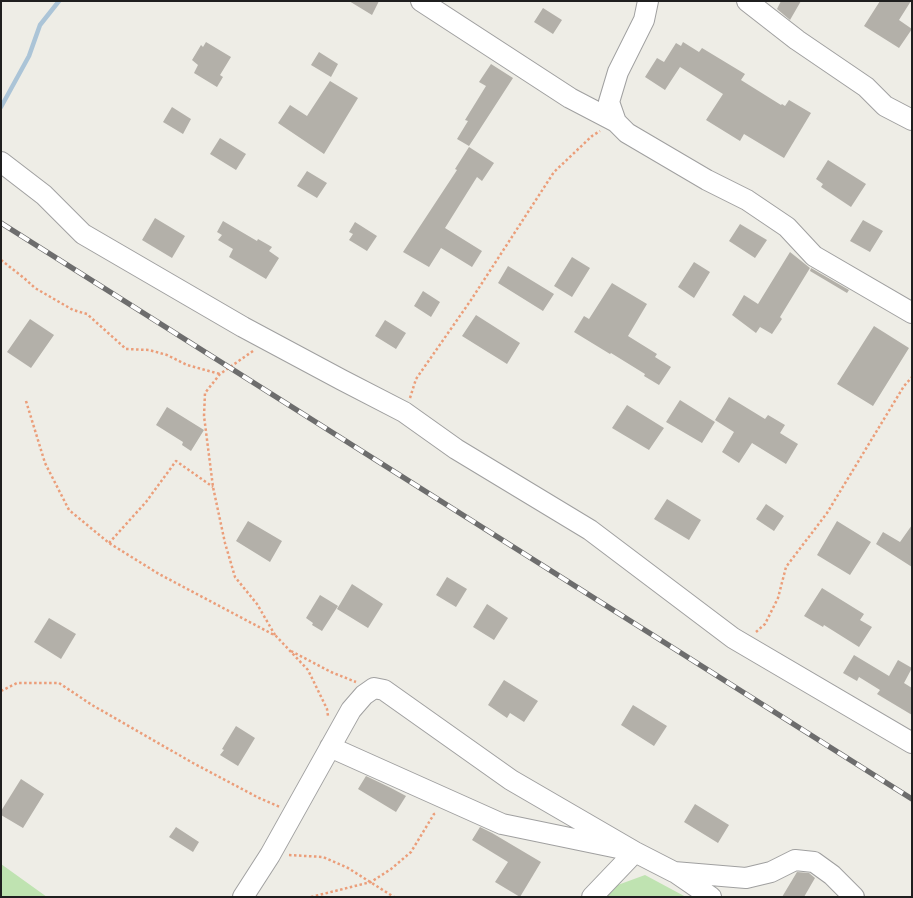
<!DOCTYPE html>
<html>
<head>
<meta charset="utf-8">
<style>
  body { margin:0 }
  #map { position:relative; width:913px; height:898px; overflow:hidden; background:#eeede6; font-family:Manrope,sans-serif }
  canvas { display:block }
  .frame { position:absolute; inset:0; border:2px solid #1f1f1f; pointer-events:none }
</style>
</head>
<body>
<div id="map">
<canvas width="913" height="898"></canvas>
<div class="frame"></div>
</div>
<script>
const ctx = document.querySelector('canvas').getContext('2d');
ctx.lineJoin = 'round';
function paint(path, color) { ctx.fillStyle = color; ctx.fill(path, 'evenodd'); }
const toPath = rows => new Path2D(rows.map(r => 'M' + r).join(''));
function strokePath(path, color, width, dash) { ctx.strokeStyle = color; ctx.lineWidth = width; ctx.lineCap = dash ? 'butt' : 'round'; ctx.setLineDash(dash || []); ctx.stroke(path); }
const grass = toPath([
  [1,864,47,897,1,897],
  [645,875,686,897,585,897]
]);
const stream = toPath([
  [1,107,29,56,40,25,59,1]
]);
const building = toPath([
  [349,1,379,1,372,15],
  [781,1,801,1,790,20,777,9],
  [880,1,911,1,899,20,912,29,899,48,864,26],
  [543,8,562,20,553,34,534,22],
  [206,42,231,57,220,75,223,77,217,87,194,73,198,65,192,60,201,45,203,47],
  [683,42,699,52,702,48,745,74,741,80,781,105,782,104,785,106,789,100,811,113,784,158,744,134,740,141,706,120,723,94,680,67,665,90,645,77,657,58,664,62,676,43,681,46],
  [319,52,338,64,331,77,311,65],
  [491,64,513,78,469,146,457,139,468,121,465,120,486,86,479,82],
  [330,81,358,98,324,154,278,123,290,105,307,116],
  [172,107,191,119,183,134,163,122],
  [220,138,246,154,236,170,210,154],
  [469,147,494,163,482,181,477,177,445,228,482,251,472,267,441,248,429,267,403,252,457,170,455,169],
  [828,160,866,184,851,207,821,187,823,184,816,179],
  [307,171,327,183,317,198,297,186],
  [155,218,185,236,172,258,142,240],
  [863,220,883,231,870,252,850,241],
  [223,221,257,241,258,239,272,247,269,251,279,258,266,279,229,257,233,249,218,240,222,235,217,232],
  [355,222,377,236,367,251,349,240,353,234,349,232],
  [740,224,767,240,755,258,729,241],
  [790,252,810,268,780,317,782,319,772,334,760,327,756,333,732,315,744,295,758,304],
  [572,257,590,268,572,297,554,286],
  [694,262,710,272,694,298,678,287],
  [508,266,554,294,543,311,498,283],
  [811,268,849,290,847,293,810,271],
  [612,283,647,304,628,336,657,354,655,357,671,367,659,385,644,376,645,374,611,353,610,354,574,332,584,316,589,319],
  [423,291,440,302,431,317,414,306],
  [476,315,520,343,507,364,462,336],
  [30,319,54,335,31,368,7,352],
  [385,320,406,333,396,349,375,336],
  [874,326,909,348,873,406,837,384],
  [729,397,765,419,768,415,785,425,780,433,798,444,786,464,752,443,739,463,722,452,734,432,715,420],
  [680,400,715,422,702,443,666,422],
  [627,405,664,428,649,450,612,428],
  [167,407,204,430,191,451,182,445,183,442,156,425],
  [667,499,701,520,689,540,654,519],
  [766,504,784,516,774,531,756,519],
  [248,521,282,541,270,562,236,541],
  [837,521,871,542,850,575,817,555],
  [912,525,912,567,876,544,883,532,900,542],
  [447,577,467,589,456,607,436,595],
  [352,584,383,604,368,628,337,609],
  [822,588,864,614,860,620,872,627,859,647,824,625,823,627,804,616],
  [320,595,338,606,322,631,312,625,313,623,306,618],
  [487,604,508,618,494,640,473,627],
  [49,618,76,634,61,659,34,642],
  [854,655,889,676,898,660,912,668,904,683,912,688,912,715,877,694,880,690,859,677,857,681,843,673],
  [504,680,538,701,524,722,510,713,507,718,488,705],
  [633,705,667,726,654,746,621,725],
  [236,726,255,738,238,766,220,755,224,750,222,749],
  [366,776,391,788,406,796,396,812,358,789],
  [21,779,44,794,23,828,1,815,1,811],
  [695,804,729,825,718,843,684,822],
  [176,827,199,842,193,852,169,837],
  [480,827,492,833,541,862,520,897,495,882,508,862,472,840],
  [797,872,809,873,815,878,804,897,782,897]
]);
const path = toPath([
  [1,260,24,278,35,288,73,310,87,314,126,349,149,350,167,355,187,365,220,374],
  [253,351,220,374,205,393,204,416,213,487,225,543,235,577,257,604,275,635],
  [410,398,416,379,471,300,554,172,592,136,600,131],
  [26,401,45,463,69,510,109,543,159,574,276,636,308,670,327,709,328,716],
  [109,543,146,502,176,461,213,487],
  [756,632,765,624,778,598,786,567,827,513,904,386,912,377],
  [291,651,331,672,356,682],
  [1,691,17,683,59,683,92,705,193,763,259,798,280,807],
  [289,855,323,857,348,868,394,897],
  [311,897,371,882,391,869,411,852,434,814,436,813]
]);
const minor = toPath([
  [421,1,570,98,616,122,627,133,707,180,747,200,787,227,814,256,912,313],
  [747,1,797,40,866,87,885,106,912,120],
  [616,122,609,102,618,72,644,20,648,1],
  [1,162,44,195,83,234,243,327,342,380,404,412,456,449,590,530,733,638,912,743],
  [330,747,502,824,618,848],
  [676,873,711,897],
  [243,897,270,855,351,710,364,695,374,688,384,690,511,780,635,852,674,872,746,878,771,872,795,860,814,862,832,875,854,897],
  [592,897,635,852]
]);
const rail = toPath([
  [1,223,912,799]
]);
paint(grass, '#bfe3b1');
strokePath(stream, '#abc4d7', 4.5);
paint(building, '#b3b0a9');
strokePath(minor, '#a0a0a0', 22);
strokePath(path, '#eb9e7a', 2.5, [2.5, 2.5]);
strokePath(minor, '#fff', 20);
strokePath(rail, '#6d6d6d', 5.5);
strokePath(rail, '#fff', 4, [11]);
</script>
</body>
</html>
